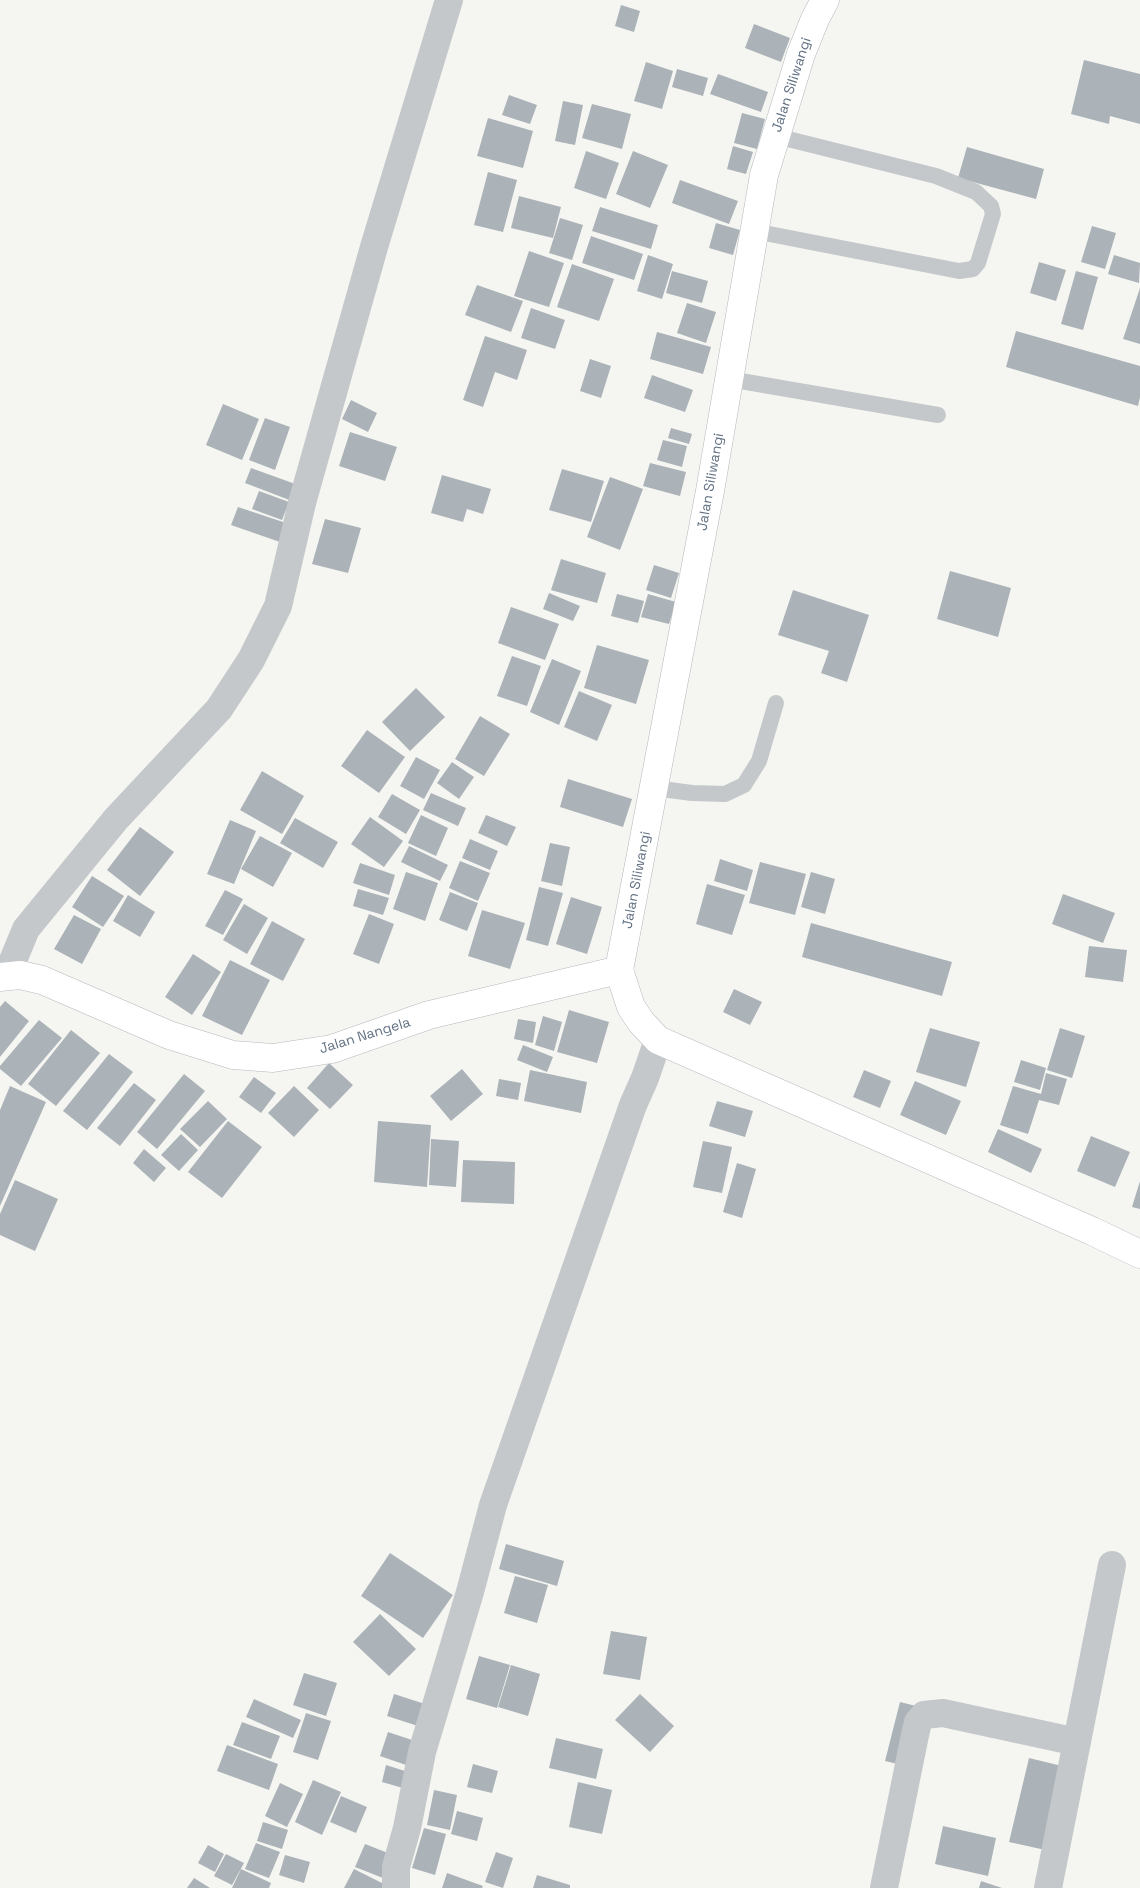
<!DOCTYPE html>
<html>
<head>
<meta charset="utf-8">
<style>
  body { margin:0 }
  canvas { display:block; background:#f5f6f1 }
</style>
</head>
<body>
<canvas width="1140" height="1888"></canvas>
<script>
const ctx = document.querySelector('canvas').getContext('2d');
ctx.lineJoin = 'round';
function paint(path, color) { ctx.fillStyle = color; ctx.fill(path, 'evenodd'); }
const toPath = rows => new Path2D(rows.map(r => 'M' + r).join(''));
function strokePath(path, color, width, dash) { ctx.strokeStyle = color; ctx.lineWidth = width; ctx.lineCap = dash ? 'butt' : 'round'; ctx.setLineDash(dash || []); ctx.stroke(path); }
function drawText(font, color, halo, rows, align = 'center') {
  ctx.font = font + ' "Space Grotesk",sans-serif'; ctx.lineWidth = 5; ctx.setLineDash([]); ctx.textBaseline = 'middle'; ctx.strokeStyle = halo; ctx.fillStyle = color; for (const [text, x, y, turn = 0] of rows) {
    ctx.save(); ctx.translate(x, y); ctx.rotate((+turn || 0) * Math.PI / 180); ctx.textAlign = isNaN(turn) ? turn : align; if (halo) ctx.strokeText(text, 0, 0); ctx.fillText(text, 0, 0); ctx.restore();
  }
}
const building = toPath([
  [621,5,640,11,634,32,615,26],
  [754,24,790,38,781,62,745,48],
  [1084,60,1140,74,1140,124,1110,116,1109,124,1071,114],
  [646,62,673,71,662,109,634,101],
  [677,69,708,78,703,96,672,87],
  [718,74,768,92,761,112,710,94],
  [509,95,537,105,530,124,502,115],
  [563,101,583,105,575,145,555,141],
  [592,104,631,114,622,149,582,138],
  [742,113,765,119,757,149,734,143],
  [488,118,533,131,523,168,477,156],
  [733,146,753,152,746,174,727,169],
  [967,147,1044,169,1036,199,958,178],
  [586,151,619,163,606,199,574,188],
  [633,151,668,165,650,208,616,194],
  [488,172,517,180,503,232,474,225],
  [680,180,738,201,729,224,672,203],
  [519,196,561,207,553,238,511,228],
  [600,207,658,225,651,249,592,231],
  [560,218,583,225,572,260,549,253],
  [716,223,740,230,733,255,709,248],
  [1092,226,1116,233,1105,269,1081,262],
  [591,236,643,254,634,280,582,263],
  [529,251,564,263,549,307,514,296],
  [648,255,673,264,662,299,637,291],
  [1114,255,1140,263,1139,283,1108,274],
  [1039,262,1066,270,1056,301,1030,293],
  [572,264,614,279,599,321,557,307],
  [672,271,708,281,702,303,666,293],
  [1076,271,1098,277,1083,330,1061,324],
  [477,285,523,301,511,332,465,315],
  [1140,288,1140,344,1123,339],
  [687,303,716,312,706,343,677,333],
  [531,308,565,320,555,349,521,338],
  [1016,331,1140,366,1140,397,1138,406,1006,367],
  [657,332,711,347,703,374,650,359],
  [485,336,527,350,517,380,495,372,483,407,463,400],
  [590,359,611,366,601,398,580,391],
  [652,375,693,390,685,412,644,398],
  [351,400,377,413,368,432,342,419],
  [223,404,259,419,242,460,206,445],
  [265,418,290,427,275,470,249,460],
  [671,428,692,434,689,444,668,438],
  [350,432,397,447,385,481,339,466],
  [663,440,687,446,682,467,657,460],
  [650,463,686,472,680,496,643,486],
  [251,468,298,485,292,501,245,483],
  [562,469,604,481,591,522,549,510],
  [442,475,491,489,483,514,467,509,463,522,431,513],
  [610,477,643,489,620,550,587,537],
  [259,491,289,502,282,520,252,509],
  [238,507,286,523,280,542,231,525],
  [325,519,361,528,348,573,312,564],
  [561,559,606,573,597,603,551,590],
  [654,565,679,573,671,598,646,590],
  [950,571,1011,588,998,637,937,619],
  [793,590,869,615,847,682,821,673,829,651,778,635],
  [549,593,580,606,573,621,543,609],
  [617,594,644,601,638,623,611,616],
  [648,594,676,602,669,624,641,617],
  [511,607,559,624,545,660,498,643],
  [597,645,649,660,636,704,584,688],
  [512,656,541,666,527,706,497,696],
  [552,659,581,671,559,725,530,712],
  [416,688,445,717,410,751,382,722],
  [579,691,612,705,597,741,564,727],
  [480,716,510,734,484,776,455,759],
  [367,730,405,757,379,793,341,766],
  [416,757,440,770,424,799,400,786],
  [452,762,474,777,459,799,437,783],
  [262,771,304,796,282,834,240,810],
  [568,779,632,799,623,827,560,807],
  [431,793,466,808,458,826,423,810],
  [392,794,420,810,406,834,378,817],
  [421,815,448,828,436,856,408,843],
  [486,815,516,827,507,846,478,833],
  [370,817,403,841,384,867,351,844],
  [295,818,338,842,323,868,280,843],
  [230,820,256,831,234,884,207,874],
  [140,827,174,852,140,896,107,870],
  [260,836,292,853,273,887,241,869],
  [470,839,498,851,490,870,462,858],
  [550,843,570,847,562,886,541,881],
  [409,846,448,865,440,881,401,862],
  [720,859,753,870,747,891,714,881],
  [460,861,490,873,478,901,449,888],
  [760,862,806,874,795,915,749,903],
  [360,863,395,875,389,895,353,883],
  [406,872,438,883,425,921,393,909],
  [811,872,835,879,825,914,801,907],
  [92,876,124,896,103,927,72,907],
  [707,884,745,895,732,935,696,924],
  [539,887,563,893,548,946,526,940],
  [358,889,389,898,383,915,353,906],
  [225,890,243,899,223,935,205,926],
  [450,892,478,903,467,931,439,920],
  [1063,894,1115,913,1103,943,1052,924],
  [128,895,155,912,140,937,113,921],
  [571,897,602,907,587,954,556,944],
  [244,904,268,918,247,954,223,940],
  [482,910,525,923,510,969,468,956],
  [369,914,394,924,379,964,353,954],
  [74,915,101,929,82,964,54,949],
  [272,921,305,939,283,981,250,964],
  [811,923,952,962,942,996,802,957],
  [1089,946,1127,950,1123,982,1085,977],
  [193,954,221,972,192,1015,165,997],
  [230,960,270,980,242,1035,202,1016],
  [734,989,762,1002,750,1025,723,1012],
  [5,1001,29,1021,0,1057,0,1007],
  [569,1010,609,1022,597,1063,557,1052],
  [543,1016,562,1022,554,1051,535,1045],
  [518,1019,536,1022,533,1043,514,1039],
  [39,1020,62,1038,21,1086,0,1069,0,1066],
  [930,1028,980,1042,966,1087,916,1072],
  [1060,1028,1085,1036,1072,1078,1047,1070],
  [71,1030,100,1053,56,1106,28,1084],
  [523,1045,553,1057,547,1072,517,1060],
  [109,1054,133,1072,87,1130,63,1111],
  [1021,1060,1046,1068,1040,1090,1014,1082],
  [329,1063,353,1085,330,1109,307,1088],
  [462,1069,483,1094,451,1121,430,1096],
  [530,1070,587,1082,581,1113,524,1101],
  [864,1070,891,1081,880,1108,853,1097],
  [1046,1073,1067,1079,1059,1105,1039,1100,1028,1134,1000,1125,1013,1086,1041,1094],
  [184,1074,205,1091,157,1149,137,1132],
  [254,1077,276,1093,261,1113,239,1097],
  [499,1079,521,1083,518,1100,496,1096],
  [915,1081,961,1101,946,1135,900,1115],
  [134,1083,156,1100,120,1146,97,1128],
  [10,1086,46,1102,0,1206,0,1110],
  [294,1086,319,1110,294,1137,268,1113],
  [208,1101,227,1119,200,1147,180,1129],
  [717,1101,753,1111,745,1137,709,1126],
  [228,1121,262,1147,222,1198,188,1172],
  [378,1121,431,1125,427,1187,374,1182],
  [998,1129,1042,1149,1031,1173,988,1152],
  [181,1134,198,1150,179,1171,161,1155],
  [1091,1136,1130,1152,1115,1187,1077,1171],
  [431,1139,459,1141,456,1187,429,1185],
  [703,1141,732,1147,722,1193,693,1187],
  [144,1149,166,1168,154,1182,133,1163],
  [463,1160,515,1162,514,1204,461,1202],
  [737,1163,756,1169,742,1218,723,1212],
  [15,1180,58,1199,35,1251,0,1235,0,1214],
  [1140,1181,1140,1209,1132,1207],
  [506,1544,564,1561,557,1586,499,1569],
  [390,1553,453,1595,423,1638,361,1596],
  [515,1576,548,1585,537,1623,504,1613],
  [380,1614,416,1649,389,1676,353,1642],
  [611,1631,647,1637,640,1680,603,1674],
  [479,1656,510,1665,497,1708,466,1699],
  [511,1665,540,1674,528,1716,498,1707],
  [304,1673,337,1683,326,1716,293,1705],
  [394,1694,428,1705,421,1727,387,1716],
  [640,1694,674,1726,650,1752,615,1720],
  [254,1699,301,1720,293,1738,246,1717],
  [900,1702,920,1707,906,1766,885,1761],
  [306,1713,331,1721,318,1760,293,1752],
  [242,1722,280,1736,271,1759,233,1745],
  [388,1732,415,1741,406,1765,380,1756],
  [556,1738,603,1749,596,1779,549,1768],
  [227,1745,278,1764,269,1790,217,1771],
  [1029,1758,1070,1768,1050,1851,1009,1842],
  [473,1764,498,1771,492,1793,467,1787],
  [386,1765,408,1772,403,1788,382,1782],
  [313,1780,341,1792,322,1835,295,1822],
  [578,1782,612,1790,602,1834,569,1827],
  [280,1783,303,1794,287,1827,265,1816],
  [434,1790,457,1795,450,1830,427,1825],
  [341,1796,367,1807,356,1833,330,1822],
  [457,1811,483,1818,477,1841,451,1834],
  [263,1822,288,1830,282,1849,257,1841],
  [943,1826,996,1838,988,1876,935,1864],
  [424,1828,446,1834,435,1875,412,1868],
  [256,1843,280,1852,269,1878,245,1869],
  [365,1844,393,1855,383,1878,355,1867],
  [208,1845,224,1854,215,1872,198,1863],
  [496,1852,513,1858,503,1888,485,1882],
  [226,1854,244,1863,232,1885,214,1876],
  [285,1855,310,1862,304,1883,279,1875],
  [241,1869,271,1883,269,1888,232,1888],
  [354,1869,384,1884,382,1888,344,1888],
  [447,1873,483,1886,482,1888,442,1888],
  [537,1875,570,1885,570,1888,533,1888],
  [194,1878,210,1888,187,1888],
  [981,1881,1002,1888,979,1888]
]);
const lane = toPath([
  [754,231,959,271,973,269,978,263,993,214,991,206,976,192,936,176,776,136],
  [729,379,938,415],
  [654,788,692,793,725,794,744,785,759,761,776,703]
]);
const street = toPath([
  [7,975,26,929,116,819,219,709,251,660,278,606,302,503,374,247,449,0],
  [396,1888,396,1867,407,1828,422,1752,470,1592,493,1505,633,1105,645,1078,658,1040],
  [884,1888,915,1735,918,1722,924,1715,943,1713,1077,1742],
  [1048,1888,1112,1565]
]);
const secondary = toPath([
  [619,970,631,1007,641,1022,658,1040,1092,1231,1140,1254]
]);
const primary = toPath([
  [0,977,20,975,42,980,169,1035,233,1055,273,1058,332,1049,429,1015,619,970,710,491,764,175,801,54,815,19,825,0]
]);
const streetNames = [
  ["Jalan Siliwangi",792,85,-72],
  ["Jalan Siliwangi",711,482,-80],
  ["Jalan Siliwangi",637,880,-79],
  ["Jalan Nangela",365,1036,-17]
];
paint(building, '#abb2b8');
strokePath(secondary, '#b7bbc0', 29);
strokePath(primary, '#b5b9bd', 29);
strokePath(lane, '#c5c8cb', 16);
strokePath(street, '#c5c8cb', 28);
strokePath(secondary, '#fff', 28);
strokePath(primary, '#fff', 28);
drawText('14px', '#637284', '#fff', streetNames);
</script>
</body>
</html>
